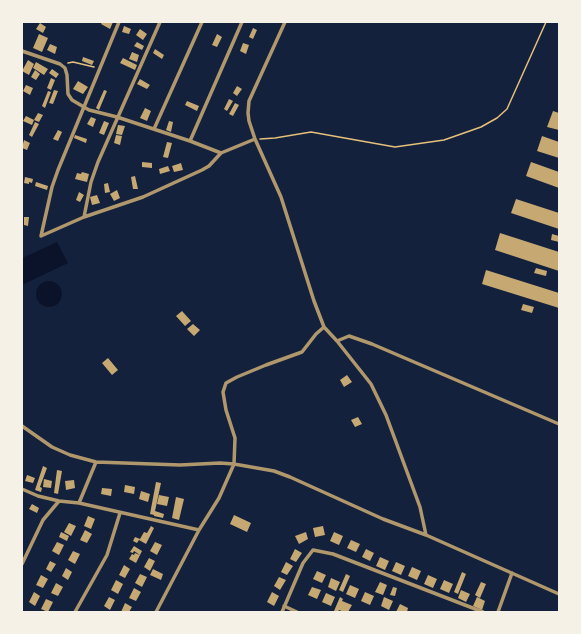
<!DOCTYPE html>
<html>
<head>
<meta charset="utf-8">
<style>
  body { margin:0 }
  #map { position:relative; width:581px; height:634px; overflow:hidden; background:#14213d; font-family:"PT Sans",sans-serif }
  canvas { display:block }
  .frame { position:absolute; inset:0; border:23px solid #f6f1e7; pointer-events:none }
</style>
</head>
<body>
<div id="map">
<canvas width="581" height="634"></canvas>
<div class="frame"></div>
</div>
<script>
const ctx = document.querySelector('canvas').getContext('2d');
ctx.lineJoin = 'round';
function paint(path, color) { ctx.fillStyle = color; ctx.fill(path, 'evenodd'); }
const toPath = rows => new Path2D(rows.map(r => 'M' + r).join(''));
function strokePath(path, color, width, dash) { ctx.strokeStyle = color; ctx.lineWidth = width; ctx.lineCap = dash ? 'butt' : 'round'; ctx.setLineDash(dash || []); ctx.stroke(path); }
const water = toPath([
  [57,242,68,263,22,285,22,258],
  '36 294a13 13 0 1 1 26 0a13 13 0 1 1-26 0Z'
]);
const building = toPath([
  [102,22,113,22,110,29,101,24],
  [40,23,46,27,43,33,36,29],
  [124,26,131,29,129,34,122,32],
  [253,28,257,30,253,39,249,37],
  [140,29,147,34,143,40,136,35],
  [39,34,48,38,42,52,33,48],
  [217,34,222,37,217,47,212,45],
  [137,42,144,46,142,50,134,46],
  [243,43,249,45,246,54,240,51],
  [50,44,57,47,55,54,47,50],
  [155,49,164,55,162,59,153,53],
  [132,52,139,55,137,62,129,59],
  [83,57,94,61,92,65,82,61],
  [123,58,137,65,135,70,120,63],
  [28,60,34,64,29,75,22,71],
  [36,62,48,69,44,75,33,68],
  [52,69,59,74,56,78,49,73],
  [35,70,40,74,36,80,31,77],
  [51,78,55,80,51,90,47,88],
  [140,79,150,85,147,89,137,84],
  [78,81,88,87,83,94,73,89],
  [26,85,33,88,30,95,23,91],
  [237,86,242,89,237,96,233,93],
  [54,90,58,91,53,104,49,103],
  [104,90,107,91,99,110,96,108],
  [48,91,51,92,45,108,42,106],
  [229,99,233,101,227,111,224,109],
  [187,101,199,106,197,111,185,105],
  [235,103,239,105,233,116,229,114],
  [145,108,151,111,147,121,140,118],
  [553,111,559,113,559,130,547,127],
  [38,113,43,115,39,122,34,120,32,125,23,121,26,116,34,120],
  [91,117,96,119,93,127,87,124],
  [104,121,109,123,104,135,99,133],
  [169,121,173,122,171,132,166,130],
  [35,122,39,124,32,137,29,135],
  [118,125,125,126,122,135,116,134],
  [58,130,62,132,58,141,53,139],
  [75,135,87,139,86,143,74,138],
  [116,135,122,136,120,145,114,143],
  [542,136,559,142,559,158,537,151],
  [24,140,30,143,27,150,22,148],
  [167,142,172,143,168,158,163,157],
  [142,162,152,163,152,168,142,167],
  [531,162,559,172,559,188,526,176],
  [181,163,183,170,174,172,172,166],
  [168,166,170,171,160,174,159,169],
  [82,172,89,174,87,182,75,179,77,173,81,174],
  [135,176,138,189,133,189,131,177],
  [25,177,33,179,32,183,29,182,29,184,24,183],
  [36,182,48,186,47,190,35,186],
  [108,183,110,192,105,193,104,184],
  [117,190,120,198,114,201,110,194],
  [79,192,84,195,80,202,76,200],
  [97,195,100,203,92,205,90,197],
  [516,199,559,213,559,229,511,213],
  [24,217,29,217,28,226,24,225],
  [500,233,559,252,559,271,495,250],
  [552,234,559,236,559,242,551,240],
  [536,268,547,271,546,276,534,273],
  [486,270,559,293,559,308,482,284],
  [523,304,534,307,532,313,521,310],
  [182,311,191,321,185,326,176,316],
  [193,324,200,330,194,336,187,329],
  [108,358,118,370,112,375,102,363],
  [347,375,352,382,344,387,340,380],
  [358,417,362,424,355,427,351,420],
  [43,466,47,468,40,487,42,488,41,492,35,490],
  [57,470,62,471,58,494,54,493],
  [27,475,35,478,33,483,25,481],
  [44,479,52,481,51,488,43,487],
  [74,480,75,488,66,490,65,481],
  [156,482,161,483,155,511,164,514,163,518,154,516,154,515,150,514],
  [125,485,135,487,134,494,124,492],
  [102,488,112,489,111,496,101,494],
  [141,491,150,494,148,502,139,499],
  [159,495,169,497,167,506,157,504],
  [176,497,184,499,179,520,172,518],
  [32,504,39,508,37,513,29,509],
  [234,515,251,523,247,532,230,524],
  [88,516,95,519,91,529,84,526],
  [69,523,76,526,71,536,64,532],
  [151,526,154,528,146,544,139,540,137,543,133,541,135,537,140,539,144,532,147,533],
  [323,526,325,535,315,537,313,528],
  [85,530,92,534,87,543,80,540],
  [61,532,69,536,67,541,59,537],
  [306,532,308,539,299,544,295,536],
  [334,532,343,536,339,545,330,541],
  [351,540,360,544,356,552,347,548],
  [57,542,64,545,59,555,52,551],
  [155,542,162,545,157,555,150,551],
  [134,546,142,551,140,555,134,551,133,553,130,552],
  [295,549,302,553,296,562,290,559],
  [366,549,374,553,370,561,362,557],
  [73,551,80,554,75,564,68,560],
  [135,553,140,555,136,563,129,559,132,554,134,555],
  [380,557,389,561,385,570,376,566],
  [149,558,155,561,150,571,144,567],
  [50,561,56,564,51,572,46,569],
  [286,562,293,566,287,575,281,572],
  [396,562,405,566,401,575,392,571],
  [124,565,130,569,125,578,119,575],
  [412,567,421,571,417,580,408,576],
  [66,568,72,572,68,580,62,576],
  [153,569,163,574,161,580,150,575],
  [317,571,326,575,322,583,313,579],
  [462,572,466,574,458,594,454,592],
  [140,574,147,577,142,587,135,583],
  [346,574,350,576,343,592,339,590],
  [41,575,48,579,43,588,36,585],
  [428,575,437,579,433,588,424,584],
  [279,577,286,580,280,590,274,586],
  [331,578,340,582,336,591,328,587],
  [116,580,123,584,118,594,111,590],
  [444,580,453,584,449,593,440,589],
  [380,582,387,585,383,595,375,592],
  [481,582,486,584,480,598,475,595],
  [56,583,63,587,58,596,51,593],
  [350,585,359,589,355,598,346,594],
  [312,587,321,590,317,599,308,595],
  [393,587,397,588,395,596,390,595],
  [134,588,141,592,136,601,129,598],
  [461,590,470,594,466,602,458,598],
  [34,592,40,596,35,606,29,602],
  [272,592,279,596,274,606,267,602],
  [365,592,374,596,370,605,361,601],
  [326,593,335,597,331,606,322,602],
  [109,597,115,600,110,610,104,606],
  [340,597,343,599,342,601,352,605,348,612,344,612,339,610,338,612,334,611],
  [384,597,393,601,389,610,381,606],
  [477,597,485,601,482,610,473,606],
  [46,599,53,602,48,612,41,609],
  [125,603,132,607,129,612,121,612],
  [400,604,408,608,407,612,396,612]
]);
const path = toPath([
  [68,63,73,62,94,67],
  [260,139,275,138,311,132,395,147,444,140,481,127,497,118,507,109,546,22]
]);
const minor = toPath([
  [285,22,249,101,248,113,249,121,255,139,281,197,314,301,324,327,337,341,371,384,386,415,420,507,426,535],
  [22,51,60,64,65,68,67,75,68,94,72,100,89,110,117,117,190,141,221,153,255,139],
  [154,129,202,22],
  [190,141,242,22],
  [84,217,91,182,98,162,160,22],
  [41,236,52,187,58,170,119,22],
  [41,236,84,217,143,197,202,170,209,166,221,153],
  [337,341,349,336,372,344,559,424],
  [22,426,52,447,70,455,96,462,180,465,220,463,234,464,274,471,290,477,383,519,426,535,559,594],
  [22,489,38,496,59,501,79,503,199,530],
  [79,503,96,462],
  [22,564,43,520,59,501],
  [284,606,297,612],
  [75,612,107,555,120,513],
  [156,612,199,530,219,498,234,464,235,438,226,410,223,392,226,383,237,377,266,365,302,352,316,334,324,327],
  [282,612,303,563,313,550,333,554,483,612],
  [498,612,512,573]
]);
paint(water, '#0b132b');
paint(building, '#c6a872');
strokePath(path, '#e5c07b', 1.5);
strokePath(minor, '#b1986c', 3.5);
</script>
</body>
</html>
